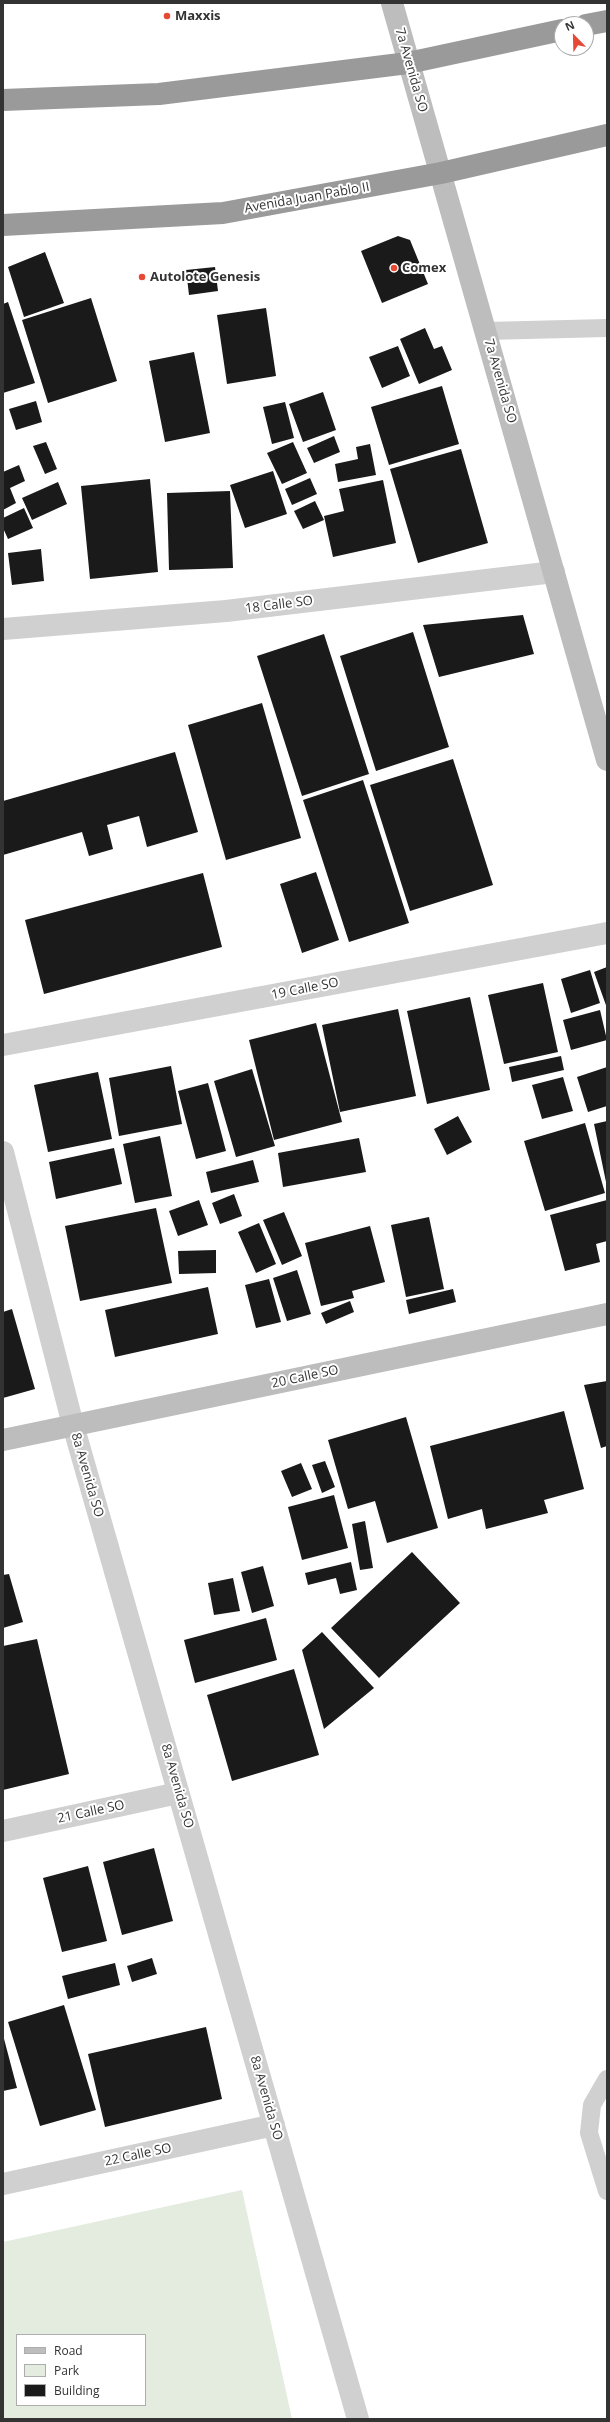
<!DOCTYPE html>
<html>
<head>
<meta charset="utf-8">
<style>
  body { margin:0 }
  #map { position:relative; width:610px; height:2422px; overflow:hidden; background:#fff; font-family:"Open Sans",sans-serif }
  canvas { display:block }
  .frame { position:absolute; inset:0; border:4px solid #333; pointer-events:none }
  .legend { position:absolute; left:16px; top:2334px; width:130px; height:72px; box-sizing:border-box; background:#fff; border:1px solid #adadad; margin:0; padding:5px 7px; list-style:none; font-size:12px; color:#333 }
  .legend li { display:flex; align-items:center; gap:8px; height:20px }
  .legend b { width:20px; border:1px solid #adadad }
  .north { position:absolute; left:554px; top:16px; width:40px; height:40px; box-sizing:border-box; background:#fff; border:1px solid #adadad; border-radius:50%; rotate:337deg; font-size:11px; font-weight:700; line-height:16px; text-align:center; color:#333 }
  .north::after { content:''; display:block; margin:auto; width:14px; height:18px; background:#e74937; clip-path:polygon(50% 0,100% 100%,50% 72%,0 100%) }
</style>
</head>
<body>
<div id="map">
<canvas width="610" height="2422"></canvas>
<div class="frame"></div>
<ul class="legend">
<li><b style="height:5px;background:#bdbdbd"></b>Road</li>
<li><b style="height:11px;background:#e3ecdf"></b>Park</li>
<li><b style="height:11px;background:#1a1a1a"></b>Building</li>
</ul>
<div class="north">N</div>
</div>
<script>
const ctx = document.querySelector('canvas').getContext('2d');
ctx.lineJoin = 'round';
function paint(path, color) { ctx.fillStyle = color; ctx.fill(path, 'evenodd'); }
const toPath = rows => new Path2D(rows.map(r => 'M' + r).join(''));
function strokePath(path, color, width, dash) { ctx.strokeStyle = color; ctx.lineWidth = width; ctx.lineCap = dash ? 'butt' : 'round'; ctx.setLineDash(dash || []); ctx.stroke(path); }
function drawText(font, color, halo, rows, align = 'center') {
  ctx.font = font + ' "Open Sans",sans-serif'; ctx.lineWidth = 4; ctx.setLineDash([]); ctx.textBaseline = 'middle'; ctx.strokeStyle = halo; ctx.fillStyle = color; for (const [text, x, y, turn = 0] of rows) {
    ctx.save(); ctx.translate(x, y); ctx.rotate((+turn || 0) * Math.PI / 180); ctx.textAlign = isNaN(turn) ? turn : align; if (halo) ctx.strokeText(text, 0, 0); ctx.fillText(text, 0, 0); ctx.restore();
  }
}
const green = toPath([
  [242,2190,292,2419,3,2419,3,2242],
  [17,2335,145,2335,145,2405,17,2405]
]);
const building = toPath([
  [398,236,410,240,428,284,382,303,361,251],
  [45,252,64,303,24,317,8,267],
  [215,267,218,291,189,295,186,270],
  [91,298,117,381,48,403,22,320],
  [8,302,35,383,3,393,3,304],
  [266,308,276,376,227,384,217,315],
  [425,328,434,349,442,346,452,370,419,384,400,339],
  [398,346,410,376,382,388,369,357],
  [194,352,210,433,165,442,149,361],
  [442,386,459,444,389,465,371,407],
  [323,392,336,430,303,442,289,404],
  [36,401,42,422,16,430,9,409],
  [285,402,294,438,272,444,263,407],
  [334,436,340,452,314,463,307,448],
  [46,442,57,469,45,474,33,446],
  [293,442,307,473,282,484,267,453],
  [370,444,376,475,338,482,335,464,358,459,356,447],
  [461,449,488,543,418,563,390,469],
  [19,465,25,481,10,488,16,503,3,510,3,472],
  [273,471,287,514,245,528,230,485],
  [310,478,317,494,292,505,285,489],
  [150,479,158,572,90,579,81,486],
  [383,480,396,543,333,557,324,516,344,511,339,489],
  [58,482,67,504,32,520,22,498],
  [230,491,233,568,169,570,167,493],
  [315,501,324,520,303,529,294,511],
  [24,508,33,528,8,539,3,528,3,518],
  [41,549,44,581,12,585,8,553],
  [523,615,534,654,439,677,423,625],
  [413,632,449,747,376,771,340,656],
  [324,634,369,774,302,796,257,656],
  [262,703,301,838,226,860,188,725],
  [175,752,198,832,147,847,139,816,107,825,113,849,89,856,82,832,3,855,3,801],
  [453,759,493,885,410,911,370,785],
  [363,780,409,923,349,942,303,800],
  [316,872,339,940,302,953,280,884],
  [203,873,222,947,44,994,25,920],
  [607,967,607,1008,594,972],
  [590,970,600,1003,571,1013,561,979],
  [543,983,558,1052,504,1064,488,995],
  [470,997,490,1090,427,1104,407,1011],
  [398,1009,416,1096,340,1112,322,1025],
  [600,1010,607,1040,571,1050,563,1020],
  [316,1023,342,1122,274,1140,249,1040],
  [561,1056,564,1070,512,1082,509,1067],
  [171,1066,182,1124,119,1136,109,1078],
  [607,1067,607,1106,588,1112,577,1077],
  [252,1069,275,1146,236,1157,214,1081],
  [98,1072,112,1139,48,1152,34,1085],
  [563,1077,573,1111,542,1119,532,1085],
  [208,1083,226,1151,196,1159,178,1091],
  [458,1116,472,1142,447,1155,434,1129],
  [607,1121,607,1182,606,1182,594,1124],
  [585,1123,605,1193,545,1211,524,1141],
  [160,1136,172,1196,135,1203,123,1144],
  [359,1138,366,1172,283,1187,278,1153],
  [114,1148,122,1184,56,1199,49,1162],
  [253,1160,259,1182,211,1193,206,1172],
  [234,1194,242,1216,220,1224,212,1203],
  [199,1200,208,1225,178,1236,169,1211],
  [607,1200,607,1241,596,1244,600,1262,565,1271,550,1215],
  [156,1208,172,1283,80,1301,65,1226],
  [284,1212,302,1256,282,1265,263,1220],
  [429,1217,444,1289,406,1297,391,1225],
  [259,1223,276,1264,256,1273,238,1232],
  [370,1226,385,1282,352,1291,354,1298,321,1306,305,1243],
  [216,1250,216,1273,179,1274,178,1251],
  [297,1270,311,1314,287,1321,273,1278],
  [269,1279,281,1322,256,1328,245,1285],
  [208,1287,218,1334,115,1357,105,1310],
  [453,1289,456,1302,409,1314,406,1300],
  [350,1301,354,1312,326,1324,321,1313],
  [12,1309,35,1389,3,1398,3,1312],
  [607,1381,607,1446,601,1448,584,1385],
  [564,1411,584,1489,544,1500,548,1513,486,1529,482,1509,448,1519,430,1446],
  [406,1417,438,1528,387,1543,375,1501,348,1509,328,1440],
  [325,1461,335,1487,322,1493,312,1465],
  [301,1463,312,1489,292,1497,281,1471],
  [334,1495,348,1548,302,1560,288,1507],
  [365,1521,373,1568,360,1570,352,1524],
  [412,1552,460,1603,379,1678,331,1628],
  [351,1562,357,1590,340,1594,336,1578,308,1585,305,1573],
  [263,1566,274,1606,252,1613,241,1572],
  [9,1574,23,1622,3,1628,3,1575],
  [233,1578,240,1611,214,1615,208,1583],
  [266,1618,277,1660,195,1683,184,1640],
  [322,1632,374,1688,324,1729,302,1650],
  [37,1639,69,1774,3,1790,3,1646],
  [294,1669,319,1755,232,1781,207,1695],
  [154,1848,173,1921,122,1935,103,1862],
  [88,1866,107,1941,62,1952,43,1878],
  [152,1958,157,1974,132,1982,127,1966],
  [115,1963,120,1985,68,1999,62,1976],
  [64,2005,96,2110,40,2126,8,2022],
  [206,2027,222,2099,105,2127,88,2054],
  [3,2035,17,2088,3,2091]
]);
const lane = toPath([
  [486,331,607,328],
  [607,2079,592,2105,589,2133,607,2191]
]);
const street = toPath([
  [3,629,226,611,554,572],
  [3,1045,607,933],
  [3,1152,73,1425,358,2419],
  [3,1831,178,1793],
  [3,2184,274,2125]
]);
const secondary = toPath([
  [392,3,607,760],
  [3,1440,607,1314]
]);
const highway = toPath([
  [586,25,607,21],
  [3,100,159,94,408,63,562,30],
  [3,225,223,213,441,173,607,135]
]);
const markers = [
  [167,16,4,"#e74937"],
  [394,268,4,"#e74937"],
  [142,277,4,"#e74937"]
];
const poiNames = [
  ["Maxxis",175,16],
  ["Comex",402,268],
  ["Autolote Genesis",150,277]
];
const streetNames = [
  ["7a Avenida SO",411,70,74],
  ["Avenida Juan Pablo II",307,198,-10],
  ["7a Avenida SO",500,381,74],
  ["18 Calle SO",279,605,-7],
  ["19 Calle SO",305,989,-11],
  ["20 Calle SO",305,1377,-12],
  ["8a Avenida SO",87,1475,74],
  ["8a Avenida SO",177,1786,74],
  ["21 Calle SO",91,1812,-12],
  ["8a Avenida SO",266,2098,74],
  ["22 Calle SO",138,2155,-12]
];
paint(green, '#e3ecdf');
paint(building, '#1a1a1a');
strokePath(lane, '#d0d0d0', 18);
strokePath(street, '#d0d0d0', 22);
strokePath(secondary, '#bdbdbd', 22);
strokePath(highway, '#9a9a9a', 22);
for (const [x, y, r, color] of markers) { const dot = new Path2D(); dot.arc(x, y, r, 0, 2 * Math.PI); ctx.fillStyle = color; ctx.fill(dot); strokePath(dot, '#fff', 1.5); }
drawText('bold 13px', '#333', '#fff', poiNames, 'left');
drawText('13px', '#333', '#fff', streetNames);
</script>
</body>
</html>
